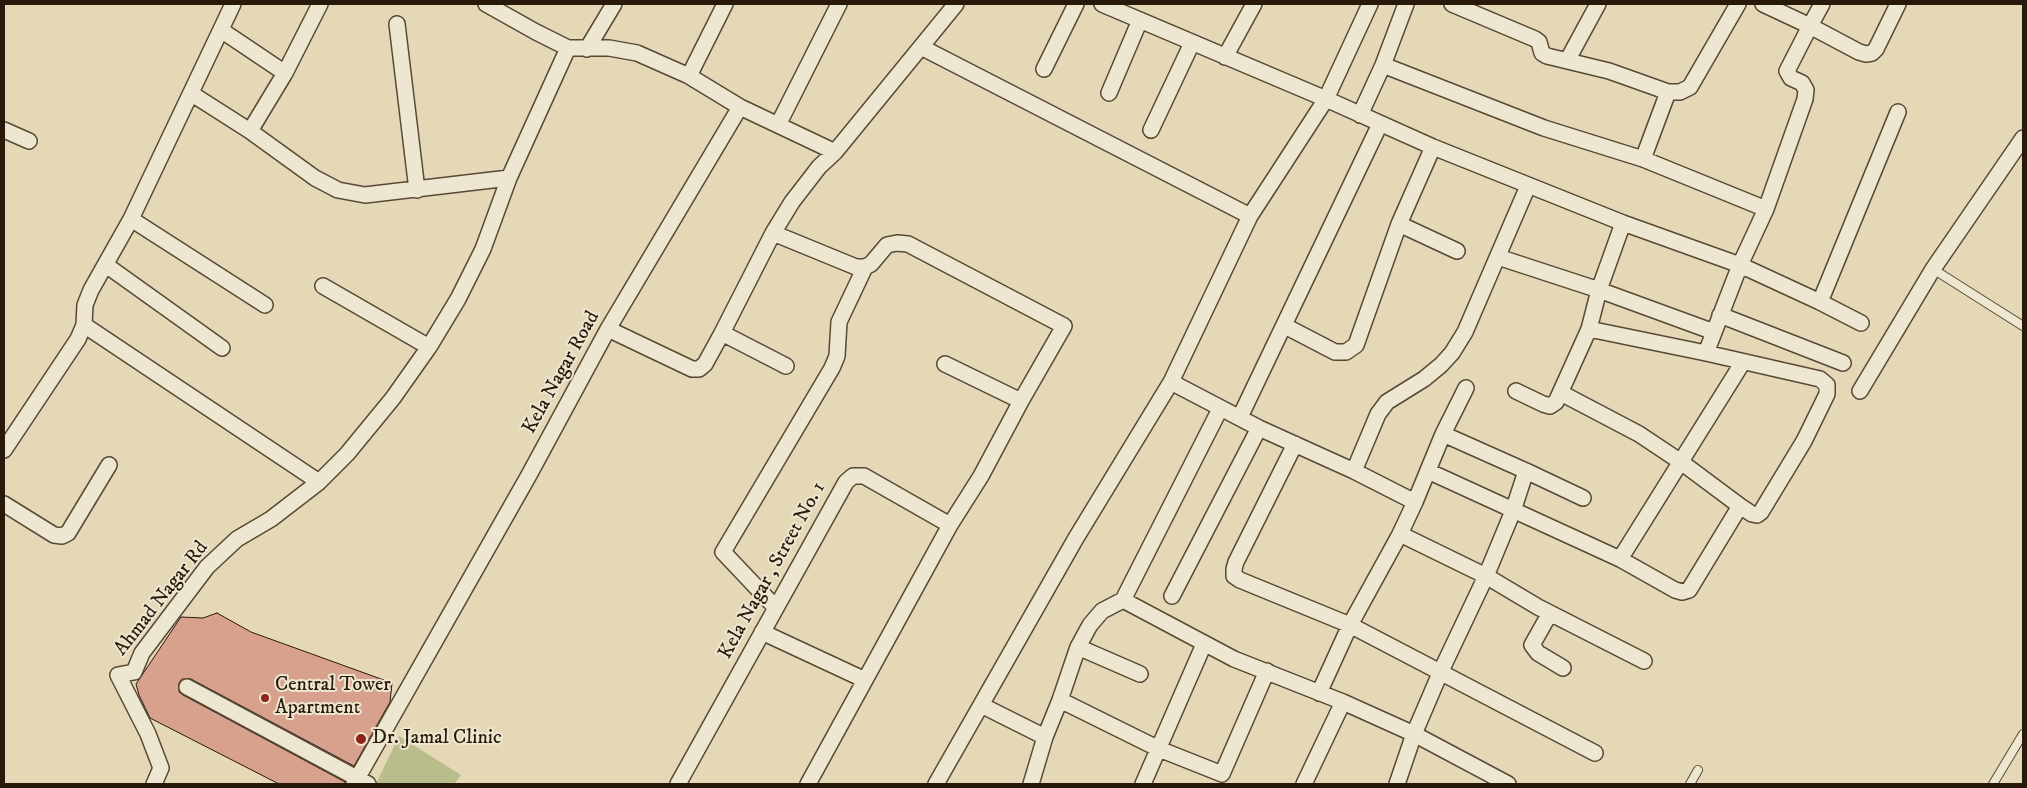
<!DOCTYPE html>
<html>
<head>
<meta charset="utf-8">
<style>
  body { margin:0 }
  #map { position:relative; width:2027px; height:788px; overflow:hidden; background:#e4d8b7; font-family:"IM FELL DW Pica",serif }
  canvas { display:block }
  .frame { position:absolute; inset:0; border:5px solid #28190a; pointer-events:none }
</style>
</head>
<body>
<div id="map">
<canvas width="2027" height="788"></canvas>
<div class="frame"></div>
</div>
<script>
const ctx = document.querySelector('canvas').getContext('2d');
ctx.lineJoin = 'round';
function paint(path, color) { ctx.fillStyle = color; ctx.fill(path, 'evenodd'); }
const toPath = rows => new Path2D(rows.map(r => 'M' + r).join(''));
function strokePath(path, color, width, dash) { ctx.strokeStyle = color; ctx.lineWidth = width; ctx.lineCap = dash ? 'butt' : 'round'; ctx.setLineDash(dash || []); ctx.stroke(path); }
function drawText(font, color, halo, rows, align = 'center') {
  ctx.font = font + ' "IM FELL DW Pica",serif'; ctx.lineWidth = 4; ctx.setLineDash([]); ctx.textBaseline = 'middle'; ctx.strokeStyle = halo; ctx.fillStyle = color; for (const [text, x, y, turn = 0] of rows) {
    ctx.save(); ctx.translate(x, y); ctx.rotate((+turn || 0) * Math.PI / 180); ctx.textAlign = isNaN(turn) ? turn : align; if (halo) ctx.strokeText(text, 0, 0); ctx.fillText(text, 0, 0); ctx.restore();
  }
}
const green = toPath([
  [399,736,461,775,454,784,376,784]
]);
const building = toPath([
  [217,613,251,632,392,683,390,702,354,766,191,679,182,679,179,683,179,692,183,695,345,782,345,784,279,784,150,718,139,695,136,684,181,617,203,618,217,613]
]);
const lane = toPath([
  [1933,269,2023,326],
  [1690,784,1698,770],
  [1993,784,2023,734]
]);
const street = toPath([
  [233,4,131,219,265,305],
  [486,4,536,32,568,48,609,48,637,53,689,76],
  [1102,4,1326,99,1433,147,1623,223,1740,265,1820,302,1861,323],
  [1452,4,1535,39,1539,42,1542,53,1547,56,1609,71,1668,92],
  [1763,4,1810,26,1822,4],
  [397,24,417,190],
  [221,30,285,73],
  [921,47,1250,216],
  [587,49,614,4],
  [1225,57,1254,4],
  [1567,61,1598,4],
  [1383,65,1544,128,1643,159,1766,209],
  [1044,69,1076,4],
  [1109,93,1140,20],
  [740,107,835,152],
  [1360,115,1383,65,1406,4],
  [778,125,839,4],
  [4,130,29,141],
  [1151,130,1192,43],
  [250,131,285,73,320,4],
  [1643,159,1668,92,1680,92,1690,87,1738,4],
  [509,178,568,48],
  [131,219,91,290,85,305,84,325,319,482],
  [1399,224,1457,251],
  [1498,257,1599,290,1714,332],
  [106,265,222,348],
  [323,286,429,347],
  [1820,302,1898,112],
  [1720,315,1843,363],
  [1285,326,1335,352,1346,352,1356,345,1399,224,1433,147],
  [608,329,692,369,699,369,705,364,722,333,786,366],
  [1589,329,1599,290,1623,223],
  [722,333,773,233],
  [1706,353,1740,265,1766,209,1805,99,1806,90,1802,83,1791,78,1787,71,1810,26,1859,52,1866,54,1872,53,1876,49,1898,4],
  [945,364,1021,401,1064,326,908,244,897,243,887,245,871,264,865,267,856,267,773,233,792,202,819,167,835,152,956,4],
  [1171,382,1250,216,1326,99,1370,4],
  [1516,391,1543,404,1550,406,1556,402,1589,329,1706,353,1820,379,1827,385,1827,394,1804,441,1761,512,1757,515,1752,514,1740,506,1681,462,1639,434,1561,393],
  [1860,391,1933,269,2023,138],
  [1240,417,1380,124],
  [1443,434,1526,471],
  [1295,444,1236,562,1234,569,1234,576,1240,580,1350,625,1595,753],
  [4,450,78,339,84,325],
  [1354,471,1378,414,1387,402,1424,379,1441,365,1452,353,1465,332,1528,186],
  [1428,471,1620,559,1675,590,1682,592,1689,590,1740,506],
  [1415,502,1443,434,1466,388],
  [4,504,54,535,62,536,68,533,109,465],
  [1620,559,1743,362],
  [1172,596,1259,428],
  [1123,600,1220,409],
  [776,608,723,552,832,368,837,356,839,322,865,267],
  [1550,613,1532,645,1538,653,1563,668],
  [762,632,865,680],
  [1078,647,1140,674],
  [187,687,368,784],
  [1319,693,1350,625,1400,534],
  [1060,700,1078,647,1090,625,1102,611,1123,600,1234,659,1343,702,1414,734,1441,671,1486,576,1513,511,1526,471,1583,498],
  [981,705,1076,538,1171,382,1259,428,1354,471,1415,502,1400,534,1486,576,1538,607,1644,661],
  [154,784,161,768,148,734,118,675,134,672,142,653,207,567,237,539,271,519,319,482,347,454,393,398,429,347,458,299,483,249,509,178,365,195,338,190,315,178,250,131,192,94],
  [354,784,529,475,608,329,740,107,689,76,725,4],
  [678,784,846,482,853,476,864,476,950,525],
  [808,784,950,525,981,476,1021,401],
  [936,784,981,705,1045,737,1060,700,1159,749,1222,774,1267,671],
  [1031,784,1045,737],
  [1143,784,1204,644],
  [1304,784,1343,702],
  [1397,784,1414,734,1508,784]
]);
const markers = [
  [265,698,5,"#8f2418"],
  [361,739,6,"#8f2418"]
];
const streetNames = [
  ["Kela Nagar Road",562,373,-61],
  ["Kela Nagar , Street No. 1",773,571,-61],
  ["Ahmad Nagar Rd",162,599,-52]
];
const poiNames = [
  ["Central Tower",275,686],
  ["Apartment",275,709],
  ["Dr. Jamal Clinic",372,739]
];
paint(green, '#b9bd8b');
paint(building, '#d8a18e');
strokePath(building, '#28190a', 1);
strokePath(lane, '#574935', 10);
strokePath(street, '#574935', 18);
strokePath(lane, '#ede6d0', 8);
strokePath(street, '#ede6d0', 15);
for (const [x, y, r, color] of markers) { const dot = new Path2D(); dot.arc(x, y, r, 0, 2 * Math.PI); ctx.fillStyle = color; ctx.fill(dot); strokePath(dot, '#ede6d0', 2); }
drawText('20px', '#28190a', '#ede6d0', streetNames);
drawText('20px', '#28190a', '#ede6d0', poiNames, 'left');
</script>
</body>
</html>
